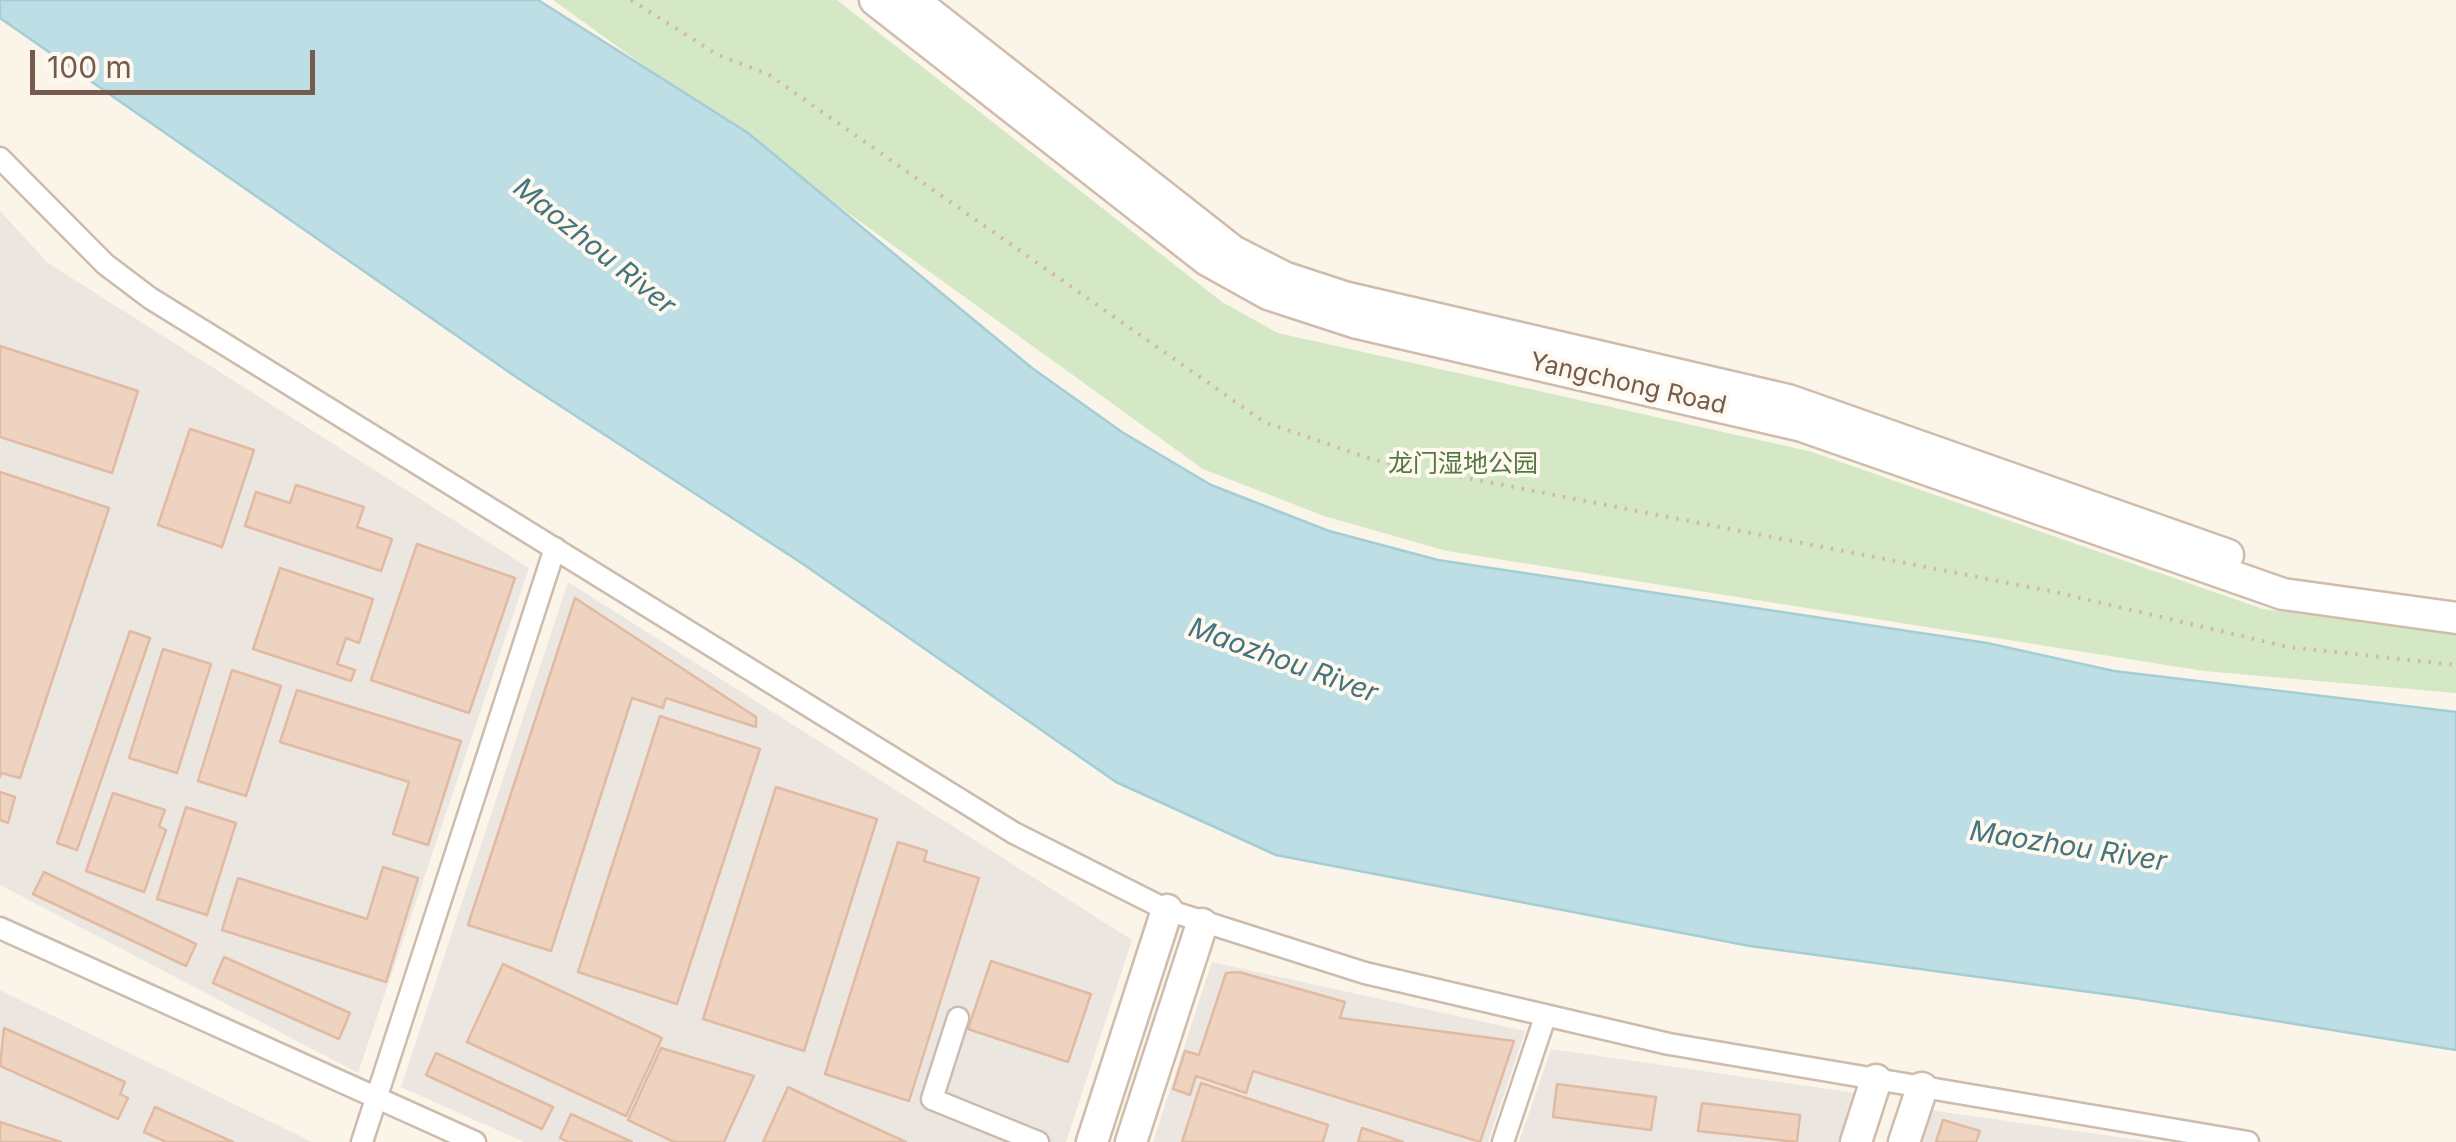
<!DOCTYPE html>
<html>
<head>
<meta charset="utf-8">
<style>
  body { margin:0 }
  #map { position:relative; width:2456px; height:1142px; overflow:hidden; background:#fbf4e8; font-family:Inter,sans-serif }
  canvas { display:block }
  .scale { position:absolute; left:30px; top:50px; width:285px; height:45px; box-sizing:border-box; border:5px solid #745b4d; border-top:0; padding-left:12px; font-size:30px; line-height:35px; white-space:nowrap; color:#745b4d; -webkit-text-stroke:8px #fef8ee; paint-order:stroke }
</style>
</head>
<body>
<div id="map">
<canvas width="2456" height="1142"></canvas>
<div class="scale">100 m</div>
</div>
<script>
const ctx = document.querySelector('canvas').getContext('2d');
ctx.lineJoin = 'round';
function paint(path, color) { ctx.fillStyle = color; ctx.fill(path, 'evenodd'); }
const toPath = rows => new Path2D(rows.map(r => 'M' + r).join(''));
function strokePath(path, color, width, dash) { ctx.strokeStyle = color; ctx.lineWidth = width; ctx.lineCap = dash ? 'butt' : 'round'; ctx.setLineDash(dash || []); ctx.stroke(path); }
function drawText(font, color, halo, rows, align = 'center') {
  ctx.font = font + ' Inter,"Noto Sans SC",sans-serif'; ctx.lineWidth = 8; ctx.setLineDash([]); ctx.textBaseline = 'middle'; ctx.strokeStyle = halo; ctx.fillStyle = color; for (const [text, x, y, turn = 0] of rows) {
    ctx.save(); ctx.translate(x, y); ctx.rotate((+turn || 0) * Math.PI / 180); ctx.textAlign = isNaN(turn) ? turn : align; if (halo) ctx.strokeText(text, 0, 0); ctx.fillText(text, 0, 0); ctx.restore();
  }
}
const industrial = toPath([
  [0,211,48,263,529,568,358,1073,0,885],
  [568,582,1132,940,1066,1142,524,1142,401,1087],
  [1212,962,1525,1031,1488,1142,1153,1142],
  [0,990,312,1142,0,1142],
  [1551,1049,1855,1093,1839,1142,1519,1142],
  [1930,1110,2153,1142,1919,1142]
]);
const green = toPath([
  [553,0,837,0,1222,302,1278,333,1809,451,2263,609,2456,635,2456,693,2204,671,1447,551,1324,516,1203,469]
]);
const water = toPath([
  [0,0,538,0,748,133,1032,368,1122,432,1211,485,1329,531,1438,560,1987,643,2114,671,2456,712,2456,1050,2134,998,1750,946,1276,855,1116,782,803,564,516,377,0,18,0,0]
]);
const building = toPath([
  [0,346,138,391,112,473,0,437,0,346],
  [190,429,254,450,222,547,158,525,190,429],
  [0,472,109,508,20,778,1,773,0,777,0,472],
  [296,485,364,507,357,527,392,539,381,571,245,526,256,492,290,503,296,485],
  [417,544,515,578,469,713,371,680,417,544],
  [280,568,373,599,359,643,346,638,337,664,355,670,351,681,253,649,280,568],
  [575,598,756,717,756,727,666,698,663,708,632,698,551,951,468,925,575,598],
  [130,631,150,638,77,850,57,843,130,631],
  [163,649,211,664,177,773,129,758,163,649],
  [232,670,281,686,246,796,198,781,232,670],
  [297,690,461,741,428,845,393,834,409,782,280,742,297,690],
  [660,716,760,749,677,1004,578,972,660,716],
  [776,787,877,819,804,1051,703,1019,776,787],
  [0,792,15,797,8,823,0,820,0,792],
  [113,793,165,810,159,826,166,830,144,892,86,871,113,793],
  [186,807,236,823,207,915,157,899,186,807],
  [898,842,927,851,924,861,979,878,909,1101,825,1074,898,842],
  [383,867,418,878,386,982,222,930,238,878,367,919,383,867],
  [44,872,196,944,186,966,33,894,44,872],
  [224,957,350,1013,339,1039,213,983,224,957],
  [991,961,1091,994,1068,1062,968,1029,991,961],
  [503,964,662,1038,626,1116,467,1042,503,964],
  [1239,972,1345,1002,1340,1018,1514,1041,1480,1142,1253,1071,1246,1093,1196,1076,1190,1095,1173,1089,1185,1051,1199,1055,1226,973,1239,972],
  [4,1028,125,1082,120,1094,128,1098,118,1119,0,1066,4,1028],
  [661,1048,754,1076,724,1142,674,1142,628,1120,661,1048],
  [436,1053,553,1107,542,1129,426,1075,436,1053],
  [1201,1083,1328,1125,1323,1142,1182,1142,1201,1083],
  [1557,1084,1656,1097,1651,1130,1553,1117,1557,1084],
  [788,1087,836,1110,906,1142,763,1142,788,1087],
  [1702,1103,1800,1115,1797,1142,1698,1131,1702,1103],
  [155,1107,233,1142,166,1142,144,1132,155,1107],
  [571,1114,632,1142,568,1142,560,1138,571,1114],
  [1943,1120,1980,1131,1976,1142,1936,1142,1943,1120],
  [0,1122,61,1142,0,1142,0,1122],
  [1362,1128,1403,1142,1358,1142,1362,1128]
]);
const path = toPath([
  [631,0,718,55,768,74,1264,422,1374,460,2055,592,2288,647,2456,665]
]);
const street = toPath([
  [0,158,105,264,150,298,1014,833,1167,910,1365,973,1669,1044,2248,1142],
  [0,928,475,1142],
  [958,1018,932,1099,1038,1142],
  [362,1142,555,548],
  [1503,1142,1545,1017]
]);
const secondary = toPath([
  [875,0,1207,260,1268,294,1357,323,1802,426,2283,594,2456,618],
  [913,0,1233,251,1286,278,1344,297,1788,400,2228,555],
  [1092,1142,1167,910],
  [1131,1142,1202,924],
  [1856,1142,1876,1080],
  [1904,1142,1922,1088]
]);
const streetNames = [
  ["Yangchong Road",1628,384,13]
];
const parkNames = [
  ["龙门湿地公园",1463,464]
];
const waterNames = [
  ["Maozhou River",594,247,39],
  ["Maozhou River",1283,661,20],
  ["Maozhou River",2068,847,9]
];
paint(industrial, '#ece6e1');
paint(green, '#d4e8c6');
paint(water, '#bddee4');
strokePath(water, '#a4cdd5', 2.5);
paint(building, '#efd3c1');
strokePath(building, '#e1baa2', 2.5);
strokePath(street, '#cdbcae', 25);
strokePath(secondary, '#cfbcac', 35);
strokePath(path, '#d4b7a4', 4, [2.5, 8]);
strokePath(street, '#fff', 20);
strokePath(secondary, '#fff', 30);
drawText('25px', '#745b4d', '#fef8ee', streetNames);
drawText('25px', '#547945', '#fef8ee', parkNames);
drawText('italic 28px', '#44757f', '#fef8ee', waterNames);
</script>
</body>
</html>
